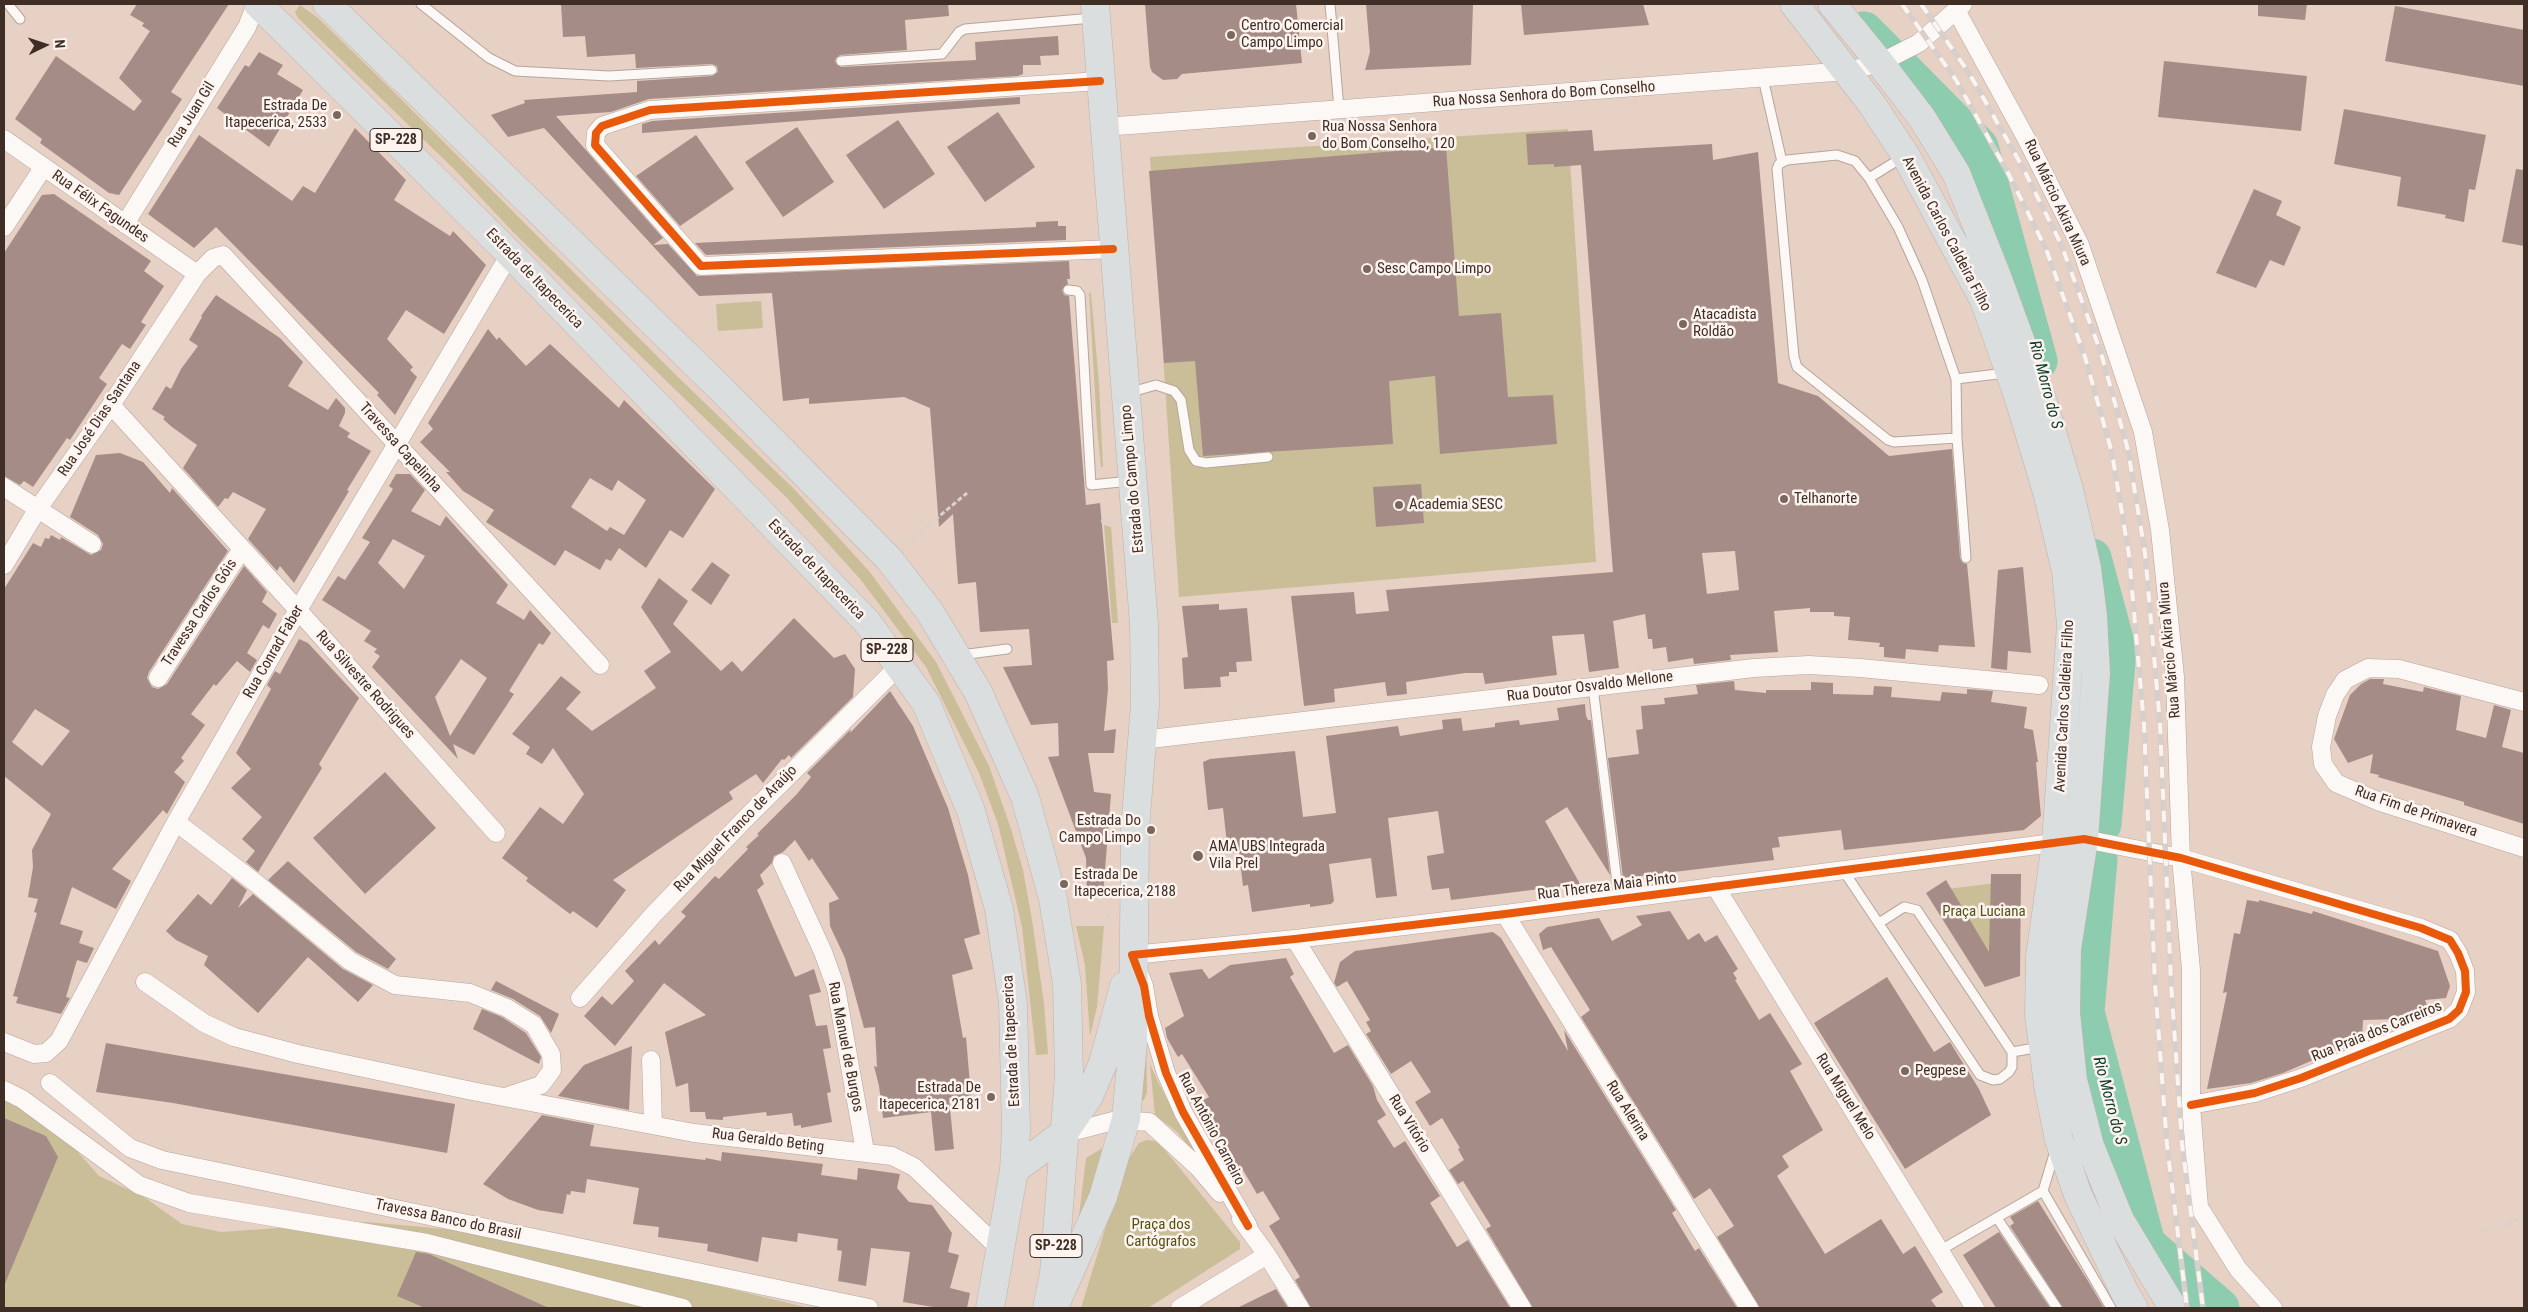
<!DOCTYPE html>
<html>
<head>
<meta charset="utf-8">
<style>
  body { margin:0 }
  #map { position:relative; width:2528px; height:1312px; overflow:hidden; background:#e7d0c4; font-family:"Roboto Condensed",sans-serif }
  canvas { display:block }
  .frame { position:absolute; inset:0; border:5px solid #3f2e26; pointer-events:none }
  .north { position:absolute; left:20px; top:20px; width:50px; height:50px; -webkit-text-stroke:4px #fdf4f0; paint-order:stroke; rotate:86deg; font-size:14px; font-weight:700; line-height:20px; text-align:center; color:#3f2e26 }
  .north::after { content:''; display:block; margin:auto; width:18px; height:22px; background:#3f2e26; clip-path:polygon(50% 0,100% 100%,50% 72%,0 100%) }
</style>
</head>
<body>
<div id="map">
<canvas width="2528" height="1312"></canvas>
<div class="frame"></div>
<div class="north">N</div>
</div>
<script>
const ctx = document.querySelector('canvas').getContext('2d');
ctx.lineJoin = 'round';
function paint(path, color) { ctx.fillStyle = color; ctx.fill(path, 'evenodd'); }
const toPath = rows => new Path2D(rows.map(r => 'M' + r).join(''));
function strokePath(path, color, width, dash) { ctx.strokeStyle = color; ctx.lineWidth = width; ctx.lineCap = dash ? 'butt' : 'round'; ctx.setLineDash(dash || []); ctx.stroke(path); }
function drawText(font, color, halo, rows, align = 'center') {
  ctx.font = font + ' "Roboto Condensed",sans-serif'; ctx.lineWidth = 5; ctx.setLineDash([]); ctx.textBaseline = 'middle'; ctx.strokeStyle = halo; ctx.fillStyle = color; for (const [text, x, y, turn = 0] of rows) {
    ctx.save(); ctx.translate(x, y); ctx.rotate((+turn || 0) * Math.PI / 180); ctx.textAlign = isNaN(turn) ? turn : align; if (halo) ctx.strokeText(text, 0, 0); ctx.fillText(text, 0, 0); ctx.restore();
  }
}
const green = toPath([
  [300,5,318,18,383,81,679,378,794,489,869,571,936,662,989,766,1011,829,1023,870,1032,920,1044,1004,1048,1054,1036,1055,1022,927,998,824,979,773,926,667,861,580,787,498,514,233,454,169,298,18,295,12],
  [1568,129,1596,562,1179,597,1150,157],
  [1089,292,1091,294,1099,383,1103,467,1101,467,1097,427],
  [761,301,763,328,718,331,716,304],
  [1104,525,1111,527,1118,623,1112,623],
  [2013,881,1990,972,1939,890],
  [1076,926,1104,926,1097,1007,1090,1036,1085,965],
  [1146,1033,1147,1092,1144,1100,1139,1102],
  [1150,1064,1158,1082,1199,1159,1177,1132,1155,1115],
  [4,1081,52,1123,99,1176,144,1197,182,1224,221,1232,365,1222,503,1234,809,1308,4,1308],
  [1147,1140,1155,1141,1165,1150,1240,1242,1240,1249,1148,1308,1081,1308,1125,1164,1139,1143],
  [1106,1146,1083,1214,1079,1216,1086,1158]
]);
const river = toPath([
  [1864,31,1979,147,2038,361],
  [2092,558,2117,650,2102,824],
  [2098,859,2085,1012,2146,1244,2220,1308]
]);
const building = toPath([
  [137,4,229,4,171,92,182,99,119,195,109,193,40,143,42,139,15,119,56,56,134,111,142,101,119,78,150,31,142,26,144,23,130,15],
  [561,4,948,4,949,16,905,20,907,50,840,55,836,58,835,62,841,67,976,60,975,42,1058,36,1059,55,1040,56,1041,65,1023,65,1023,74,1018,76,649,99,611,112,556,116,663,238,653,245,668,244,697,276,1069,261,1070,279,1067,279,1068,284,1062,290,1064,295,1069,296,1086,505,1100,503,1114,660,1107,661,1108,689,1104,731,1116,729,1114,753,1088,753,1094,792,1111,794,1103,895,1087,894,1086,858,1048,757,1059,756,1058,723,1031,725,1003,667,1032,665,1029,629,980,632,976,582,958,584,953,514,939,527,930,408,904,397,809,404,809,398,783,401,772,293,699,296,544,128,508,137,491,115,525,103,524,100,637,92,637,81,712,76,718,72,717,66,712,64,636,68,635,54,587,57,585,36,563,37],
  [1145,4,1296,4,1302,63,1182,74,1177,79,1163,80,1152,72,1150,67],
  [1366,4,1473,4,1471,65,1365,70,1370,52],
  [1521,4,1643,4,1649,25,1524,35],
  [2258,4,2307,4,2305,20,2258,16],
  [2395,6,2524,30,2524,86,2385,61],
  [259,52,283,65,277,74,303,90,269,147,217,108,245,65,249,67],
  [2164,61,2307,76,2301,131,2158,117],
  [1020,97,1020,104,642,133,642,124,652,121],
  [2344,109,2486,135,2475,190,2469,189,2464,222,2445,218,2446,215,2397,206,2401,177,2334,164],
  [998,112,1035,167,985,202,947,147],
  [898,120,935,174,884,209,846,155],
  [797,127,834,182,783,217,745,162],
  [355,128,406,180,394,200,450,236,453,231,486,265,444,334,406,310,387,339,413,367,410,370,417,377,395,415,377,395,379,393,216,227,194,248,148,214,199,135,292,201,303,186,315,193],
  [1592,130,1594,151,1712,144,1713,160,1758,152,1778,383,1818,396,1889,456,1952,449,1960,558,1963,563,1967,564,1975,647,1939,645,1938,652,1906,649,1905,659,1884,657,1884,647,1879,647,1880,643,1848,640,1850,617,1834,616,1834,612,1810,612,1810,608,1774,611,1778,652,1730,655,1731,660,1694,664,1693,658,1668,662,1666,647,1653,649,1652,639,1648,639,1645,614,1613,621,1619,668,1589,672,1584,634,1552,636,1557,675,1485,684,1483,673,1465,673,1406,682,1407,694,1387,696,1385,682,1334,689,1335,702,1304,706,1291,596,1354,592,1356,614,1389,611,1386,590,1613,572,1581,165,1554,167,1554,164,1528,165,1526,134],
  [1735,551,1739,590,1707,594,1702,553],
  [696,135,734,189,680,226,636,176],
  [1446,147,1459,316,1501,313,1508,397,1553,395,1557,444,1440,454,1435,376,1389,381,1393,444,1203,456,1195,361,1164,363,1149,171],
  [2516,169,2524,170,2524,246,2502,242],
  [2254,189,2282,201,2276,215,2301,227,2284,266,2270,260,2256,288,2216,273],
  [54,194,151,261,144,271,164,286,141,322,146,325,130,349,122,344,99,378,107,384,70,440,67,438,33,487,24,481,20,485,4,476,4,253,42,195],
  [1058,221,1058,226,1066,226,1066,240,706,255,695,243,1036,227,1036,222],
  [216,295,280,338,303,362,288,386,328,410,336,398,345,408,345,413,339,426,350,433,347,437,371,451,347,490,349,491,294,583,280,566,277,571,248,539,266,509,233,492,228,499,225,498,218,507,183,468,197,445,172,427,163,419,165,417,152,409,166,386,171,389,181,369,198,346,189,340,202,317,201,316],
  [488,329,497,340,499,337,526,366,550,344,619,408,624,400,715,489,683,538,670,530,646,568,619,548,611,561,606,559,600,570,565,550,555,566,486,522,494,510,463,491,446,472,450,472,420,442,433,429,428,423],
  [590,478,612,491,618,480,646,500,624,535,610,527,607,531,571,507],
  [120,453,143,462,170,493,172,488,228,551,149,672,147,678,152,687,158,689,167,684,244,566,267,592,262,602,277,614,269,629,263,625,247,653,257,660,250,672,237,661,216,686,214,684,191,714,205,725,181,758,184,761,174,772,185,782,167,814,163,810,112,869,131,881,116,909,72,887,60,924,83,931,79,943,94,948,87,963,77,960,66,997,70,998,61,1014,16,1003,18,997,13,996,37,913,34,912,38,899,28,897,33,867,32,850,51,814,4,776,4,589,33,543,41,547,45,538,49,539,51,535,60,540,61,537,91,555,101,550,103,544,98,535,70,517,96,455],
  [35,709,70,731,42,766,12,742],
  [396,474,410,474,425,490,411,511,440,526,446,516,508,585,496,603,524,620,530,610,551,633,543,645,539,643,509,691,514,694,474,755,453,744,458,759,372,667,380,656,374,652,377,649,364,641,371,631,322,600,338,576,345,580,370,542,362,538,393,489,389,486],
  [393,539,425,556,404,589,378,563],
  [461,659,487,678,450,736,435,697],
  [1421,484,1424,523,1376,527,1373,487],
  [712,562,730,575,711,605,691,590],
  [2023,567,2031,653,2008,651,2007,670,1991,668,1998,570],
  [659,578,688,601,673,624,721,671,732,661,742,672,794,618,834,658,845,654,855,669,853,697,791,758,789,755,784,760,782,759,763,783,756,774,729,792,733,799,613,880,626,890,597,928,573,911,570,914,526,881,528,878,502,858,540,807,563,824,584,794,553,748,542,764,526,754,530,747,512,734,561,676,581,692,566,709,592,731,656,688,644,671,671,652,641,607],
  [1219,604,1219,610,1247,608,1252,661,1236,662,1237,672,1229,672,1229,676,1220,677,1221,687,1184,689,1182,658,1188,657,1182,606],
  [299,639,308,643,359,698,319,764,322,768,258,872,246,862,255,851,242,839,262,817,231,788,251,769,236,753,271,689,267,685,275,671,280,674],
  [2370,679,2384,679,2383,684,2423,692,2424,687,2461,696,2456,730,2486,738,2494,705,2511,710,2502,747,2524,753,2524,824,2464,805,2464,802,2378,777,2379,775,2370,773,2373,754,2348,763,2334,739,2350,695,2361,684],
  [1734,681,1735,690,1766,693,1766,690,1811,690,1811,682,1833,683,1833,694,1873,695,1874,686,1892,687,1891,697,1940,701,1942,692,1967,694,1967,689,1993,691,1991,702,2027,707,2024,728,2033,730,2038,762,2036,762,2041,816,2024,830,1844,850,1841,830,1778,837,1780,847,1772,848,1774,860,1623,878,1608,758,1639,754,1636,730,1643,729,1641,706,1665,704,1664,698,1698,694,1696,685],
  [890,691,913,726,948,808,968,875,980,934,964,939,973,969,952,975,963,1038,966,1037,971,1096,949,1098,954,1149,935,1151,931,1112,883,1118,879,1086,874,1066,877,1067,875,1027,864,1028,845,958,830,926,829,903,839,899,812,858,809,861,795,840,783,852,774,856,772,863,760,875,764,884,757,890,795,977,814,969,821,992,809,995,816,1026,827,1025,831,1048,823,1049,831,1092,827,1093,832,1122,801,1128,801,1125,794,1126,792,1113,767,1116,766,1112,723,1117,723,1120,706,1119,705,1112,690,1112,688,1083,676,1087,665,1032,706,1015,664,983,615,1046,584,1016,602,996,612,1005,634,981,625,971,655,940,659,945,686,916,681,912,715,876,719,879,748,849,746,847,759,835,757,834,796,795,811,777,807,773,851,729,850,733],
  [1585,704,1586,716,1588,720,1591,720,1610,875,1567,807,1545,821,1580,884,1451,900,1449,888,1432,890,1429,873,1427,856,1444,853,1438,811,1388,818,1397,896,1376,898,1371,858,1329,864,1334,901,1331,904,1310,907,1310,904,1252,912,1248,885,1243,886,1239,852,1228,853,1223,808,1208,810,1203,762,1210,759,1295,751,1303,817,1336,813,1326,736,1398,726,1400,736,1443,729,1442,720,1461,718,1463,731,1495,727,1495,723,1519,720,1520,725,1559,720,1557,708],
  [385,772,436,828,365,894,313,838],
  [288,861,396,959,388,969,356,952,268,880],
  [1991,874,2021,874,2020,976,1985,987,1926,893,1946,880,1989,952],
  [232,878,247,890,238,908,253,894,343,969,373,985,358,1002,308,957,258,1013,204,965,208,956,176,940,166,931,198,894,211,905],
  [2247,900,2259,902,2259,900,2312,914,2313,911,2438,951,2450,986,2446,998,2425,1000,2429,1011,2400,1023,2400,1019,2363,1020,2362,1039,2283,1073,2251,1083,2207,1089,2227,992,2223,993,2234,933,2240,934],
  [1670,911,1688,940,1699,933,1705,942,1717,935,1738,969,1733,973,1737,979,1735,980,1759,1020,1770,1013,1802,1064,1790,1071,1823,1130,1782,1156,1789,1167,1777,1176,1825,1254,1881,1219,1903,1254,1915,1246,1943,1292,1931,1300,1937,1308,1760,1308,1717,1237,1734,1226,1710,1188,1694,1199,1581,1017,1590,1010,1551,947,1543,950,1539,934,1547,927,1599,918,1612,941,1642,925,1636,916],
  [1493,932,1501,938,1568,1051,1564,1030,1676,1210,1672,1213,1695,1251,1699,1248,1737,1308,1533,1308,1486,1229,1491,1226,1463,1181,1458,1184,1449,1170,1464,1160,1458,1149,1460,1148,1442,1118,1430,1126,1415,1102,1431,1092,1411,1061,1391,1074,1366,1034,1371,1031,1366,1022,1370,1020,1347,981,1337,987,1334,983,1340,962,1355,951],
  [1286,958,1294,974,1290,977,1334,1053,1348,1045,1373,1086,1377,1100,1386,1115,1377,1121,1394,1148,1405,1141,1440,1196,1430,1203,1457,1247,1468,1240,1510,1308,1311,1308,1295,1280,1300,1277,1269,1226,1280,1219,1263,1191,1257,1194,1240,1165,1233,1169,1218,1145,1195,1105,1209,1097,1182,1054,1178,1057,1167,1038,1165,1028,1184,1016,1169,973,1202,969,1209,979,1230,965],
  [1887,977,1934,1052,1950,1042,1979,1089,1991,1115,1905,1169,1814,1023],
  [496,981,559,1014,551,1033,540,1016,513,999,491,990],
  [482,1009,502,1017,526,1033,541,1057,539,1064,473,1029],
  [106,1043,455,1104,447,1153,173,1103,96,1092],
  [632,1046,629,1110,558,1096,584,1065],
  [542,1115,594,1125,590,1146,705,1160,706,1158,721,1161,722,1152,823,1164,821,1175,857,1180,858,1168,900,1174,897,1188,909,1202,932,1205,952,1233,948,1252,959,1255,950,1288,970,1293,967,1308,939,1308,903,1302,910,1252,871,1248,866,1286,838,1281,842,1251,837,1250,838,1239,798,1233,797,1242,762,1237,758,1262,707,1251,708,1244,658,1237,659,1227,633,1224,639,1188,587,1179,585,1193,571,1191,570,1195,567,1194,563,1214,538,1210,508,1199,483,1184],
  [4,1118,46,1136,58,1157,4,1286],
  [2038,1201,2088,1281,2104,1308,2063,1308,2010,1226,2014,1223,2010,1217],
  [1999,1232,2050,1308,1996,1308,1963,1255],
  [416,1252,429,1254,549,1308,425,1308,397,1296],
  [1276,1289,1288,1308,1237,1308]
]);
const path = toPath([
  [1101,521,1113,520],
  [906,544,967,493],
  [1082,923,1107,923,1108,914],
  [2486,1232,2524,1217]
]);
const lane = toPath([
  [8,4,20,19],
  [421,4,489,58,515,71,609,76,712,70],
  [1330,4,1339,109],
  [841,61,942,54,959,32,965,29,1093,18],
  [1763,78,1782,162],
  [1869,178,1903,157],
  [1068,290,1077,291,1080,295,1091,485,1130,481],
  [1956,379,1957,438,1966,558],
  [1128,393,1156,385,1174,391,1181,400,1189,450,1196,461,1206,463,1268,457],
  [1957,438,1894,442,1888,440,1797,367,1794,357,1781,212,1777,169,1779,164,1787,160,1837,155,1855,161,1869,178,1898,227,1922,280,1956,379,2006,373],
  [961,655,1007,649],
  [1593,687,1619,899],
  [1843,870,1980,1075,1993,1080,2000,1079,2009,1072,2012,1067,2012,1052,1917,910,1904,907,1879,923],
  [2012,1052,2041,1047],
  [2043,1191,2111,1308],
  [1997,1218,2057,1308],
  [1939,1251,2043,1191,2055,1151]
]);
const street = toPath([
  [1956,10,2026,138,2080,245,2143,432,2160,530,2175,677,2181,858,2191,970,2191,1105,2199,1207,2238,1269,2273,1308],
  [1100,81,650,110,602,126,596,133,595,145,701,266,1113,249],
  [1104,127,1848,71,1880,63,1919,43,1963,4],
  [4,139,197,274],
  [125,224,247,27,256,4],
  [4,227,43,168],
  [111,405,298,610,496,833],
  [4,487,92,544],
  [4,565,37,510,111,405,197,274,213,258,223,255,600,665],
  [158,678,242,549],
  [2524,702,2399,669,2368,668,2345,680,2335,695,2327,716,2321,747,2323,764,2336,783,2380,802,2524,848],
  [1142,740,1754,668,1809,665,1860,668,2039,685],
  [176,822,257,884,350,961,395,985,470,993,507,1008,534,1025,551,1054,552,1070,541,1085,508,1096],
  [782,863,823,952,836,988,865,1151],
  [1715,886,1975,1308],
  [1505,914,1749,1308],
  [1295,939,1522,1308],
  [145,982,204,1023,234,1037,298,1054,472,1091,694,1133,892,1156,914,1167,1000,1249],
  [580,998,653,915,745,819,899,666],
  [4,1042,34,1054,46,1053,59,1041,176,822,298,610,510,254],
  [651,1060,653,1125],
  [50,1083,130,1148,162,1160,869,1308],
  [4,1090,22,1099,139,1185,189,1203,427,1243,683,1308],
  [1063,1134,1117,1120,1149,1122,1198,1167,1220,1193],
  [1241,1219,1267,1255,1300,1308],
  [1248,1226,1183,1112,1166,1073,1149,1016,1144,986,1132,955,1295,939,1505,914,2084,839,2181,858,2421,928,2450,940,2458,953,2465,971,2466,992,2459,1010,2449,1019,2301,1078,2255,1093,2191,1105],
  [1180,1308,1267,1255]
]);
const primary = toPath([
  [258,4,510,254,867,622,926,703,971,811,999,909,1013,1003,1016,1129,1014,1170,990,1308],
  [327,4,719,387,889,559,930,612,978,692,1025,797,1053,899,1067,984,1069,1075,1054,1273,1047,1308],
  [1794,4,1871,103,1906,156,1984,300,2018,396,2047,492,2066,571,2071,625,2056,843,2040,957,2039,1015,2048,1085,2059,1140,2078,1195,2126,1295,2134,1308],
  [1832,4,1880,63,1922,118,1956,173,1998,279,2044,405,2069,489,2087,568,2093,616,2096,673,2084,839,2067,949,2066,1013,2073,1080,2090,1146,2120,1220,2173,1308],
  [1014,1170,1063,1134,1089,1096,1103,1063,1124,986],
  [1058,1298,1103,1197,1126,1119,1133,1043,1135,829,1145,704,1144,624,1095,4]
]);
const rail = toPath([
  [1902,4,1956,80,2008,173,2046,249,2085,357,2112,453,2129,555,2144,725,2155,984,2167,1145,2187,1308],
  [1921,4,1969,73,2022,166,2061,244,2101,353,2128,450,2145,553,2160,724,2171,982,2182,1144,2203,1308]
]);
const cycleway = toPath([
  [1100,81,650,110,602,126,596,133,595,145,701,266,1113,249],
  [1248,1226,1183,1112,1166,1073,1149,1016,1144,986,1132,955,1295,939,1505,914,2084,839,2181,858,2421,928,2450,940,2458,953,2465,971,2466,992,2459,1010,2449,1019,2301,1078,2255,1093,2191,1105]
]);
const markers = [
  [1231,35,5,"#7a675d"],
  [337,115,5,"#7a675d"],
  [1312,136,5,"#7a675d"],
  [1367,269,5,"#7a675d"],
  [1683,324,5,"#7a675d"],
  [1784,499,5,"#7a675d"],
  [1399,505,5,"#7a675d"],
  [1151,830,5,"#7a675d"],
  [1198,856,6,"#7a675d"],
  [1064,884,5,"#7a675d"],
  [1905,1071,5,"#7a675d"],
  [991,1097,5,"#7a675d"]
];
const shields = [
  [396,140,52],
  [887,650,52],
  [1056,1246,52]
];
const shieldNames = [
  ["SP-228",396,140],
  ["SP-228",887,650],
  ["SP-228",1056,1246]
];
const poiNames = [
  ["Centro Comercial",1241,26],
  ["Campo Limpo",1241,43],
  ["Estrada De",327,106,"right"],
  ["Itapecerica, 2533",327,123,"right"],
  ["Rua Nossa Senhora",1322,127],
  ["do Bom Conselho, 120",1322,144],
  ["Sesc Campo Limpo",1377,269],
  ["Atacadista",1693,315],
  ["Roldão",1693,332],
  ["Telhanorte",1794,499],
  ["Academia SESC",1409,505],
  ["Estrada Do",1141,821,"right"],
  ["Campo Limpo",1141,838,"right"],
  ["AMA UBS Integrada",1209,847],
  ["Vila Prel",1209,864],
  ["Estrada De",1074,875],
  ["Itapecerica, 2188",1074,892],
  ["Pegpese",1915,1071],
  ["Estrada De",981,1088,"right"],
  ["Itapecerica, 2181",981,1105,"right"]
];
const streetNames = [
  ["Rua Nossa Senhora do Bom Conselho",1544,95,-4],
  ["Rua Juan Gil",192,115,-58],
  ["Rua Márcio Akira Miura",2057,203,65],
  ["Rua Félix Fagundes",100,207,35],
  ["Avenida Carlos Caldeira Filho",1946,234,62],
  ["Estrada de Itapecerica",534,279,46],
  ["Rua José Dias Santana",100,419,-56],
  ["Travessa Capelinha",400,448,48],
  ["Estrada do Campo Limpo",1133,479,-95],
  ["Estrada de Itapecerica",816,570,46],
  ["Travessa Carlos Góis",200,613,-57],
  ["Rua Márcio Akira Miura",2170,650,-95],
  ["Rua Conrad Faber",274,652,-60],
  ["Rua Silvestre Rodrigues",365,685,48],
  ["Rua Doutor Osvaldo Mellone",1590,687,-7],
  ["Avenida Carlos Caldeira Filho",2065,706,-87],
  ["Rua Fim de Primavera",2416,812,19],
  ["Rua Miguel Franco de Araújo",736,829,-46],
  ["Rua Thereza Maia Pinto",1607,887,-7],
  ["Rua Praia dos Carreiros",2377,1032,-22],
  ["Estrada de Itapecerica",1012,1041,-93],
  ["Rua Manuel de Burgos",845,1047,79],
  ["Rua Miguel Melo",1845,1097,58],
  ["Rua Alerina",1627,1111,58],
  ["Rua Vitório",1409,1124,58],
  ["Rua Antônio Carneiro",1211,1129,62],
  ["Rua Geraldo Beting",768,1141,7],
  ["Travessa Banco do Brasil",448,1220,12]
];
const parkNames = [
  ["Praça Luciana",1984,912],
  ["Praça dos",1161,1225],
  ["Cartógrafos",1161,1242]
];
const waterNames = [
  ["Rio Morro do S",2045,385,75],
  ["Rio Morro do S",2109,1101,75]
];
paint(green, '#c9be97');
strokePath(river, '#8dccaf', 39);
paint(building, '#a68c86');
strokePath(lane, '#b6a59c', 11);
strokePath(street, '#b6a59c', 19);
strokePath(primary, '#beb2ab', 29);
strokePath(path, '#d9d2cd', 3, [5, 2.5]);
strokePath(lane, '#fbf8f6', 9);
strokePath(street, '#fbf8f6', 18);
strokePath(primary, '#dadedf', 28);
strokePath(rail, '#d6cfcc', 5.5);
strokePath(rail, '#fdf4f0', 4, [11]);
strokePath(cycleway, '#e8590c', 8);
for (const [x, y, r, color] of markers) { const dot = new Path2D(); dot.arc(x, y, r, 0, 2 * Math.PI); ctx.fillStyle = color; ctx.fill(dot); strokePath(dot, '#fdf4f0', 2); }
for (const [x, y, w] of shields) { const box = new Path2D(); box.roundRect(x - w / 2, y - 11.5, w, 23, 4); ctx.fillStyle = '#fdf4f0'; ctx.fill(box); strokePath(box, '#3f2e26', 1); }
drawText('bold 14px', '#3f2e26', null, shieldNames);
drawText('15px', '#3f2e26', '#fdf4f0', poiNames, 'left');
drawText('15px', '#3f2e26', '#fdf4f0', streetNames);
drawText('15px', '#545211', '#fdf4f0', parkNames);
drawText('italic 16px', '#113d2e', '#fdf4f0', waterNames);
</script>
</body>
</html>
